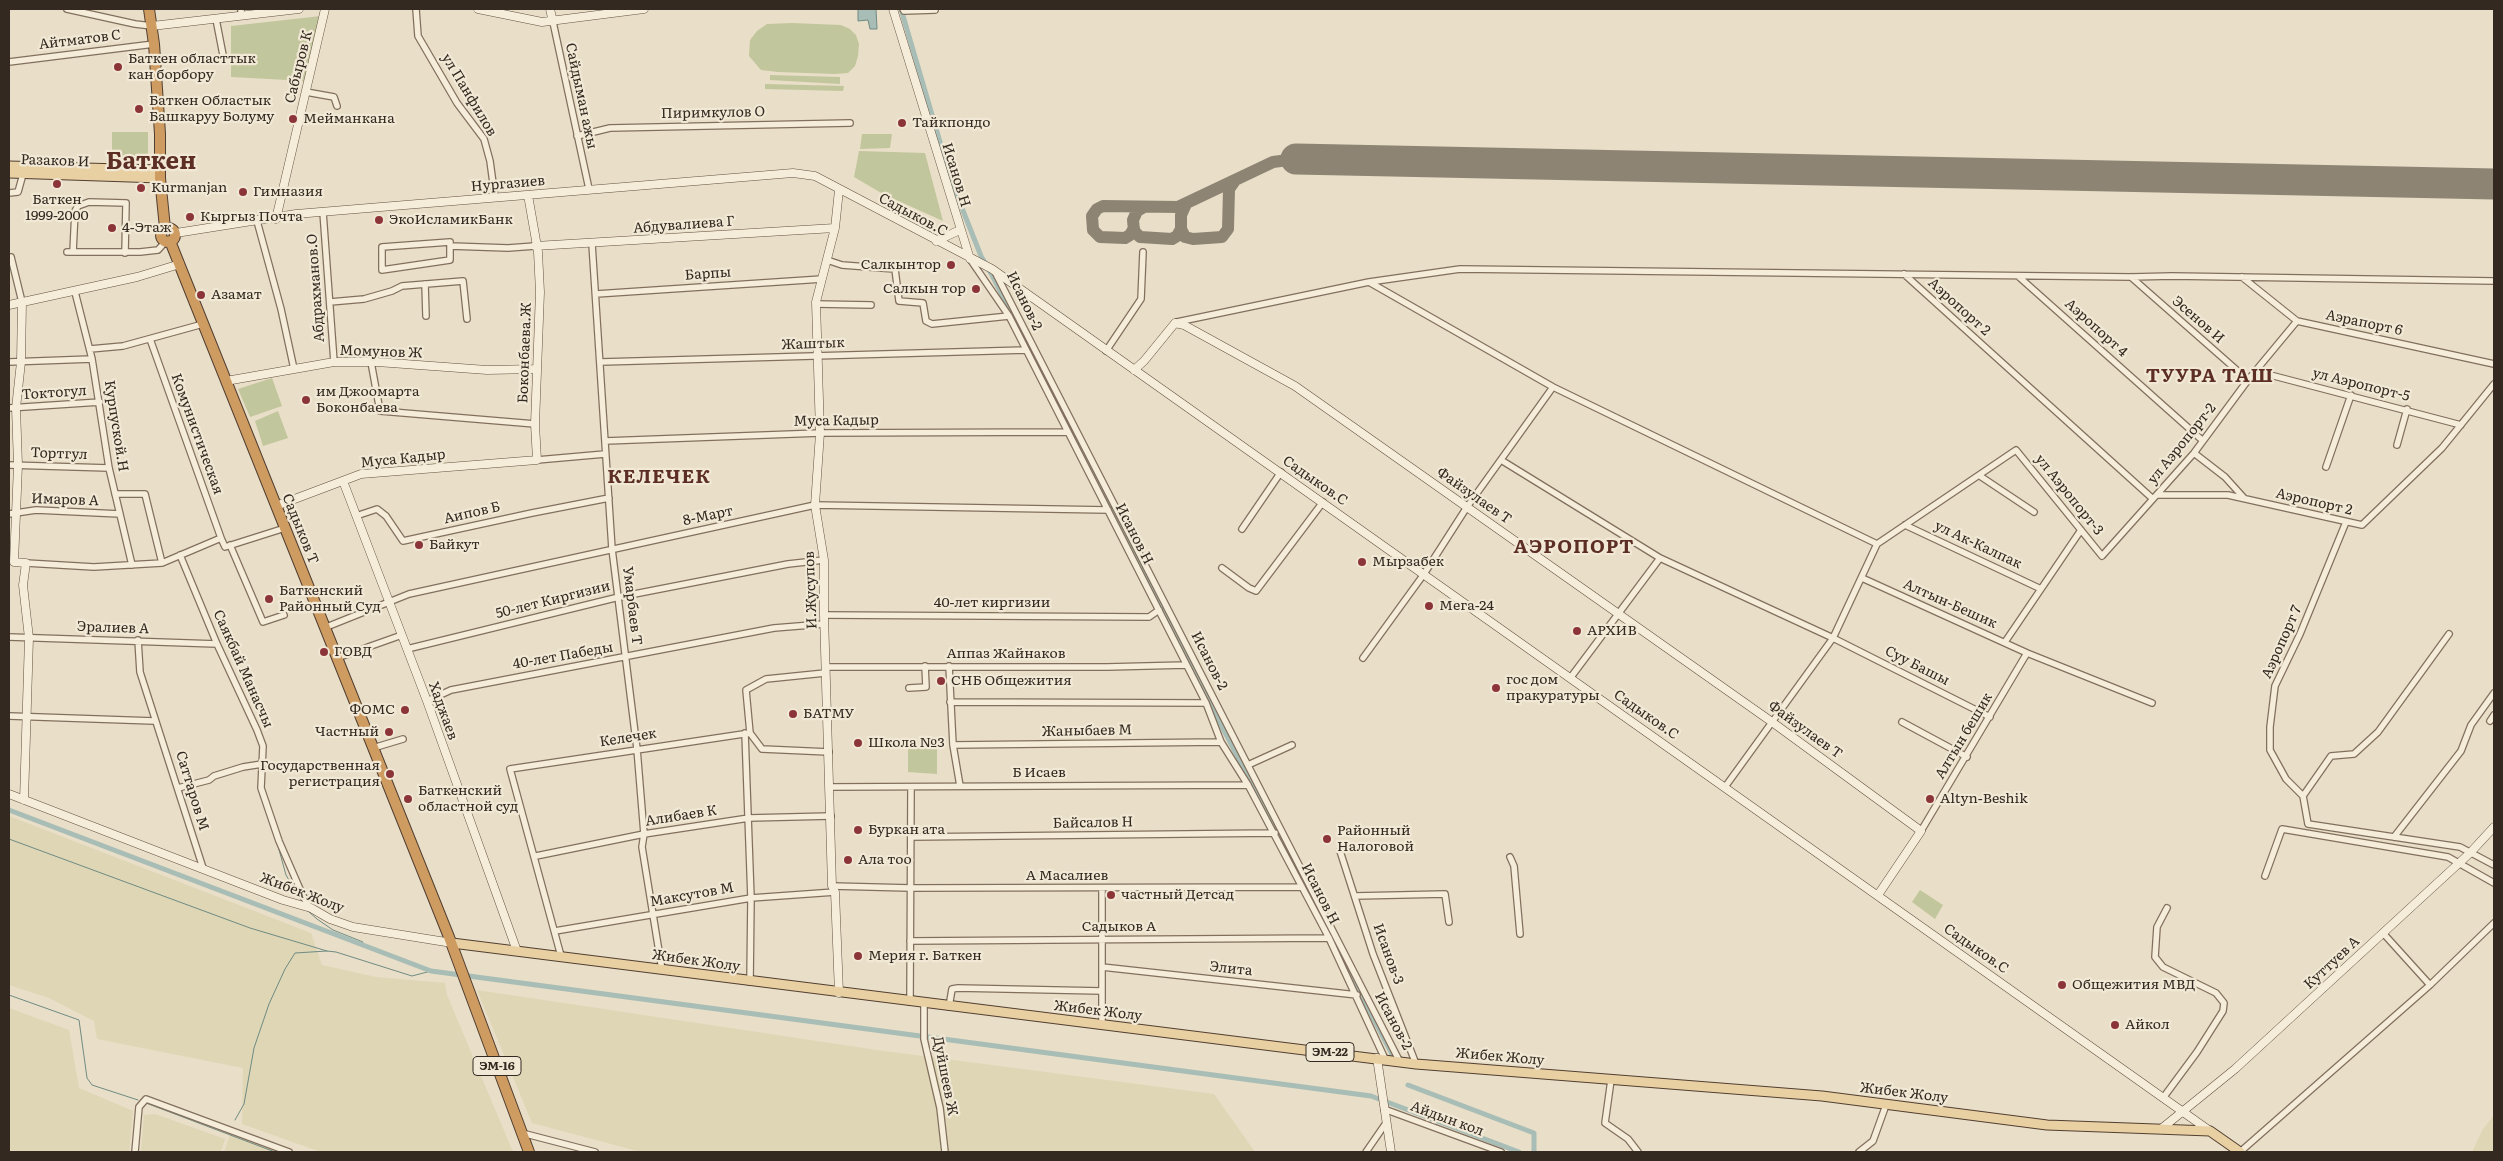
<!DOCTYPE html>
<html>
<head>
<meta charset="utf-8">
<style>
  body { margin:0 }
  #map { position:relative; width:2503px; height:1161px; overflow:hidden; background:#e9dec7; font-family:Literata,serif }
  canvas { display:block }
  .frame { position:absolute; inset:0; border:10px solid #342920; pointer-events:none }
</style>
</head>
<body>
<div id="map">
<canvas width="2503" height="1161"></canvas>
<div class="frame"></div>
</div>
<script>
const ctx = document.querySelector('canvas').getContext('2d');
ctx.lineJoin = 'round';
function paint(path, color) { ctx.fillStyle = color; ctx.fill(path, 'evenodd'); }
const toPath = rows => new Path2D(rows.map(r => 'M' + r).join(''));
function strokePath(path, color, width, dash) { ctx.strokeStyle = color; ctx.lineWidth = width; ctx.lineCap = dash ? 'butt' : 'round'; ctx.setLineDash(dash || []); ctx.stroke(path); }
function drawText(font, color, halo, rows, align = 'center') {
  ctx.font = font + ' Literata,serif'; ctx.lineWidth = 4.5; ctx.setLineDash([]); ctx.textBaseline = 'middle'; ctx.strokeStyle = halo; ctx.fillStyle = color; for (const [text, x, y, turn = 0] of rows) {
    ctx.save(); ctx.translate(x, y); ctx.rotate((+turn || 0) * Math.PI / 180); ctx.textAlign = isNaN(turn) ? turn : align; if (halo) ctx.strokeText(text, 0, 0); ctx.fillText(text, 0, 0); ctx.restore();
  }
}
const farmland = toPath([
  [9,816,311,933,322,965,376,977,445,983,447,995,513,1152,321,1152,242,1124,243,1068,97,1039,94,1021,49,998,9,985],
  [477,990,877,1050,1214,1094,1255,1152,641,1152,532,1123],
  [9,1008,69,1030,79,1088,133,1111,129,1152,9,1152],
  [155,1114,225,1139,221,1152,141,1152,144,1115],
  [2494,1115,2494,1152,2472,1152,2483,1129],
  [230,1135,278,1152,224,1152]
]);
const green = toPath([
  [321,16,306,81,231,77,231,26],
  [792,23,841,25,850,29,856,35,859,44,858,56,855,66,848,73,835,74,778,72,761,70,749,56,750,40,757,31,767,24],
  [770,75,840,77,840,84,770,80],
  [765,84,844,86,843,91,765,89],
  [112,132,148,132,148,162,112,162],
  [862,134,892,134,890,148,860,149],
  [859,151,925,153,943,221,883,194,854,177],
  [272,378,282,406,250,417,238,389],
  [278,411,288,438,263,446,255,421],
  [908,745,937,745,937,774,908,772],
  [1920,890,1943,905,1935,919,1912,902]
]);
const water = toPath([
  [858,9,876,9,877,29,870,29,868,20,858,21,858,9]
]);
const stream = toPath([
  [9,839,250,928,327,951],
  [278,846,286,875,301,900],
  [309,912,317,919,333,930,363,942,361,945],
  [9,995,79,1020,87,1078,92,1085,138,1100],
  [146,1103,275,1152],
  [235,1120,244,1104,254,1048,269,1004,285,969,295,953,327,951,336,952,412,976,431,971]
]);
const canal = toPath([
  [901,9,952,183,981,256,993,277,1176,634,1201,686,1324,923],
  [9,810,431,971,920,1036],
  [1336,946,1392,1054],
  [928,1037,1371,1096,1379,1099],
  [1408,1085,1534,1133,1534,1152],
  [1387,1102,1519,1152]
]);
const taxiway = toPath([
  [1186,204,1181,215,1181,229,1185,237,1193,239,1222,237,1228,229,1229,189,1234,182],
  [1144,207,1137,211,1133,220,1134,231,1140,237,1172,239,1177,236,1181,229],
  [1134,228,1130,235,1125,238,1100,237,1093,230,1092,216,1097,209,1103,206,1178,207,1273,162,1296,159]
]);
const runway = toPath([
  [1296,159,2494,184]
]);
const street = toPath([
  [67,9,135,24,152,26],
  [416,9,418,36,457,103,484,139,490,161,495,198],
  [903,9,904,11,935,10],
  [241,14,241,9],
  [216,19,223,55],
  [553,22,589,189],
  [9,62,154,44],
  [306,92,334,97,337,106],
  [577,136,610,128,850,123],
  [9,193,18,192,23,174],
  [323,212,334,362],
  [257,221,281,309,294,369],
  [592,244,612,549,637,749,644,834,642,847,662,970],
  [450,246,450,242,382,247,382,270,450,260,450,246,508,248,535,246],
  [67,252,140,252,158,250,166,241],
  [73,252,75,211,78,206,89,202,126,203,125,253],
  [11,257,22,302],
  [970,259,1009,316,1206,703,1221,742,1248,785,1329,938,1385,1059],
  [827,260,842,265,895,269,899,301,923,303,926,321,932,324,1009,316],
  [995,272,1400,1062],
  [1904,274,2153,499],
  [2018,276,2202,440],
  [2131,277,2248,380],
  [2242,277,2297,321,2494,364],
  [1369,282,1460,269,2131,277,2172,276,2494,281],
  [425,284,426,316],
  [75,292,92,359,109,468,132,565],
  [596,294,822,279],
  [330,302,364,299,392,291,402,286,463,281,467,319],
  [816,304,871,305],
  [1177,322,1369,282,1553,387,1877,544,2016,450,2102,556,2194,453,2248,380,2297,321],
  [150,339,221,538],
  [90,349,123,346,203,324],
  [1106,351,1141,299,1143,252],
  [9,362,92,359],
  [371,362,380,411,535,424],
  [601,362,1026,350],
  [2255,371,2461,425],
  [9,408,100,402],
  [605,441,820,433,1068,432],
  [2397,445,2407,409],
  [2194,453,2225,477,2244,498],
  [537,460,605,454],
  [1501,460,1660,558],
  [9,465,109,468],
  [2326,467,2351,395],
  [1980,476,2034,512],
  [115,494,145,494,162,563],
  [2158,495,2228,495,2362,525,2442,448,2494,384],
  [9,514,36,510,120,514],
  [356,516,377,509,386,516,403,541,532,513,609,498],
  [1905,525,2041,589],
  [1242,529,1281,472],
  [230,545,263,622,284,615],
  [180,555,217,644,257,730,263,746,261,788,279,841,303,896,310,908],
  [26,563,94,567,162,563,221,538,225,547,285,528],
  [1222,568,1249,588,1256,591,1323,502],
  [1862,578,2027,653,2152,703],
  [824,615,1149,617,1159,610],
  [324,628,409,594,815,505,1108,510],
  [2449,634,2378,732,2354,754,2331,756,2303,796,2308,824,2460,847,2494,865],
  [9,637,217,644],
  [138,640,140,672,203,868],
  [2005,642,2081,530],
  [407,649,619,597,788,564,824,560],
  [337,658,402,635],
  [1363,658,1424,574,1467,507,1553,387],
  [949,666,953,745,960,786],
  [825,667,1107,667,1186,665],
  [825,673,766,679,746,690,750,733,762,749,829,752],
  [1571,677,1660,558,1833,638,1990,717],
  [909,688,926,687,925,666],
  [427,701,451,690,774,628,824,624],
  [950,702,1206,703],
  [9,716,154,721],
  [2490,721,2494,715],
  [1902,722,1967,757],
  [745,733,751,898,750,982],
  [953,745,1221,742],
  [373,748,403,739],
  [1248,765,1292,745],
  [830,787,1248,785],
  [1725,787,1833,638,1877,544],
  [178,788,209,780,214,776,243,767,262,764],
  [2303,796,2286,779,2270,750,2270,727,2275,686,2300,634,2346,522],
  [1921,831,2027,653],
  [911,837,1275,833],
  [2394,837,2461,751,2471,725,2494,693],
  [1340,851,1373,954,1416,1064],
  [536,856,644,834,749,818,831,816],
  [1510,857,1514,866,1520,934],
  [2265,876,2282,829,2448,857,2494,883],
  [832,886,910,888,1302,887],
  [1102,889,1102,1025],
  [1355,896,1445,894,1449,922],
  [555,931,751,898,835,892],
  [2383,933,2430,985,2494,923],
  [910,941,1329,938],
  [561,956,510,769,750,733],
  [1102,967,1357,995],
  [910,1002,911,787],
  [924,1004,924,1039,940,1108,945,1152],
  [949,1007,952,989,958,988,1102,991],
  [1611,1080,1605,1123,1628,1139,1638,1152],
  [2163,1098,2197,1052,2223,1011,2224,1003,2216,993,2163,967,2155,957,2157,927,2167,908],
  [1384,1109,1501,1152],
  [522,1133,595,1152],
  [135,1152,139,1107,146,1099,289,1152],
  [1366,1152,1386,1123],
  [1859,1152,1873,1141,1886,1105],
  [2240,1152,2430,985]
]);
const secondary = toPath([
  [478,9,542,22,644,9],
  [550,9,553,22],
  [893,9,970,259],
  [152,26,299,9],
  [276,219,325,9],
  [176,233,296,214,793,173,815,176,992,269,2210,1131],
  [936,241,960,230],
  [535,246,835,228],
  [22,302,21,362,16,408,18,465,14,562,26,563,23,585,29,638,24,800],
  [9,305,137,277,180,264],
  [1134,370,1144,361,1175,323,1184,325,1295,386,1772,722,1921,831,1878,895],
  [226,381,334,362,377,362,487,370,537,369],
  [343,481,427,701,517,951],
  [276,506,361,474,537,460,535,424,540,292,538,252,528,195],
  [9,794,283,900,311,908,330,919,353,927,452,943],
  [839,993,835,892,832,886,824,615,824,560,815,505,820,433,816,302,835,228,839,190],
  [1377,1058,1391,1152],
  [2161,1129,2235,1069,2470,853,2494,827]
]);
const primary = toPath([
  [9,166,160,170],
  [9,173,160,178],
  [452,943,1416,1064,1822,1096,2047,1125,2210,1131,2240,1152]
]);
const highway = toPath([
  [149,9,154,44,160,134,160,178,165,228],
  '161 235a7 7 0 1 1 14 0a7 7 0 1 1-14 0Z',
  [170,241,449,937,529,1152]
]);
const markers = [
  [118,67,5,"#8b3538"],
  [139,109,5,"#8b3538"],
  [293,119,5,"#8b3538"],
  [902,123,5,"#8b3538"],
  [57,184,5,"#8b3538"],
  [141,188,5,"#8b3538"],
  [243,192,5,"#8b3538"],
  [190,217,5,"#8b3538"],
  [379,220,5,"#8b3538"],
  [112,228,5,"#8b3538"],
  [951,265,5,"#8b3538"],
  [976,289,5,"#8b3538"],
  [201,295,5,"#8b3538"],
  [306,400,5,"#8b3538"],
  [419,545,5,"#8b3538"],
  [1362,562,5,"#8b3538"],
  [269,599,5,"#8b3538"],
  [1429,606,5,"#8b3538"],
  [1577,631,5,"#8b3538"],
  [324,652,5,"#8b3538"],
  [941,681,5,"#8b3538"],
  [1496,688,5,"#8b3538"],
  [405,710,5,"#8b3538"],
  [793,714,5,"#8b3538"],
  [389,732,5,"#8b3538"],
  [858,743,5,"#8b3538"],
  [390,774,5,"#8b3538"],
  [408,799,5,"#8b3538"],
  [1930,799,5,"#8b3538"],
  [858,830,5,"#8b3538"],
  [1327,839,5,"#8b3538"],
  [848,860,5,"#8b3538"],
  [1111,895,5,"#8b3538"],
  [858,956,5,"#8b3538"],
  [2062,985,5,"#8b3538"],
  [2115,1025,5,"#8b3538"]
];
const shields = [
  [1330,1052,48],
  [497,1066,48]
];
const shieldNames = [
  ["ЭМ-22",1330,1052],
  ["ЭМ-16",497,1066]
];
const streetNames = [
  ["Айтматов С",80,40,-7],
  ["Сабыров К",299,67,-76],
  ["ул Панфилов",469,95,59],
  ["Сайдыман ажы",581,96,78],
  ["Пиримкулов О",713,113,-1],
  ["Разаков И",55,161,2],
  ["Исанов Н",956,175,73],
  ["Нургазиев",508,184,-5],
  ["Садыков.С",913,215,28],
  ["Абдувалиева Г",684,225,-4],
  ["Барпы",708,274,-4],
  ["Абдрахманов.О",316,288,-94],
  ["Исанов-2",1024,301,64],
  ["Аэропорт 2",1959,307,42],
  ["Эсенов И",2198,320,41],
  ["Аэрапорт 6",2364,323,12],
  ["Аэропорт 4",2096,328,42],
  ["Жаштык",813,344,-2],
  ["Момунов Ж",381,352,2],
  ["Боконбаева.Ж",525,353,-88],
  ["ул Аэропорт-5",2361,385,14],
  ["Токтогул",54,393,-4],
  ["Муса Кадыр",836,421,-1],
  ["Курпуской.Н",116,426,81],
  ["Комунистическая",197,434,70],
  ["ул Аэропорт-2",2182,444,-51],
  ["Тортгул",59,454,2],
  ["Муса Кадыр",403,459,-6],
  ["Садыков.С",1315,481,35],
  ["ул Аэропорт-3",2069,495,51],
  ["Файзулаев Т",1474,496,35],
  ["Имаров А",65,500,2],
  ["Аэропорт 2",2314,502,13],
  ["Аипов Б",472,513,-13],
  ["8-Март",708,516,-12],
  ["Садыков Т",300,529,68],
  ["Исанов Н",1134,534,63],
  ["ул Ак-Калпак",1978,545,25],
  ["И.Жусупов",811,590,-92],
  ["50-лет Киргизии",553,600,-14],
  ["40-лет киргизии",992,603],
  ["Алтын-Бешик",1950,604,24],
  ["Умарбаев Т",632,606,83],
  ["Эралиев А",113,628,2],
  ["Аэропорт 7",2282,642,-66],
  ["Аппаз Жайнаков",1006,654],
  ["40-лет Пабеды",563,656,-10],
  ["Исанов-2",1209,661,63],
  ["Суу Башы",1917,666,27],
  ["Саякбай Манасчы",243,669,66],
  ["Хаджаев",443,711,70],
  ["Садыков.С",1646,715,35],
  ["Файзулаев Т",1805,730,36],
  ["Жаныбаев М",1087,731,-1],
  ["Алтын бешик",1964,736,-59],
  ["Келечек",628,738,-9],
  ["Б Исаев",1039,773],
  ["Саттаров М",192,791,73],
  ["Алибаев К",681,816,-9],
  ["Байсалов Н",1093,823,-1],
  ["А Масалиев",1067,876],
  ["Жибек Жолу",302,893,21],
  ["Исанов Н",1320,894,63],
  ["Максутов М",692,895,-10],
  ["Садыков А",1119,927],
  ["Садыков.С",1976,949,35],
  ["Исанов-3",1388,954,70],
  ["Жибек Жолу",696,961,8],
  ["Куттуев А",2332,963,-43],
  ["Элита",1231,969,6],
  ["Жибек Жолу",1098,1011,7],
  ["Исанов-2",1393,1021,62],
  ["Жибек Жолу",1500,1057,5],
  ["Дуйшеев Ж",945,1076,79],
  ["Жибек Жолу",1904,1093,7],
  ["Айдын кол",1447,1119,20]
];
const poiNames = [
  ["Баткен областтык",128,59],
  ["кан борбору",128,75],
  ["Баткен Областык",149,101],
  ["Башкаруу Болуму",149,117],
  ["Мейманкана",303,119],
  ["Тайкпондо",912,123],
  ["Kurmanjan",151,188],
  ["Гимназия",253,192],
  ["Баткен",57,200,"center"],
  ["1999-2000",57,216,"center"],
  ["Кыргыз Почта",200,217],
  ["ЭкоИсламикБанк",389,220],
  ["4-Этаж",122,228],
  ["Салкынтор",941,265,"right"],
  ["Салкын тор",966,289,"right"],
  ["Азамат",211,295],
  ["им Джоомарта",316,392],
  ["Боконбаева",316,408],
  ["Байкут",429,545],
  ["Мырзабек",1372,562],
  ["Баткенский",279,591],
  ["Районный Суд",279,607],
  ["Мега-24",1439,606],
  ["АРХИВ",1587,631],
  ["ГОВД",334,652],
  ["гос дом",1506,680],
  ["пракуратуры",1506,696],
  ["СНБ Общежития",951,681],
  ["ФОМС",395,710,"right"],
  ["БАТМУ",803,714],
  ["Частный",379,732,"right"],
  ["Школа №3",868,743],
  ["Государственная",380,766,"right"],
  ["регистрация",380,782,"right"],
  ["Баткенский",418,791],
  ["областной суд",418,807],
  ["Altyn-Beshik",1940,799],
  ["Буркан ата",868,830],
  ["Районный",1337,831],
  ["Налоговой",1337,847],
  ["Ала тоо",858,860],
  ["частный Детсад",1121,895],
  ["Мерия г. Бaткен",868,956],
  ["Общежития МВД",2072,985],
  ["Айкол",2125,1025]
];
const districtNames = [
  ["ТУУРА ТАШ",2210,376],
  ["КЕЛЕЧЕК",659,477],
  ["АЭРОПОРТ",1574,547]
];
const townNames = [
  ["Баткен",151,162]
];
paint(farmland, '#ded6b5');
paint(green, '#c2c69c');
paint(water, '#a7bdb6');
strokePath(water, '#6f8b83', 1);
strokePath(stream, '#6f8b83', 1);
strokePath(canal, '#a7bdb6', 5);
strokePath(taxiway, '#8e8474', 12);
strokePath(runway, '#8e8474', 31);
strokePath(street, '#82705e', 8);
strokePath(secondary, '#645241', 9);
strokePath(primary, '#513f32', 11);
strokePath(highway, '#513f32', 12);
strokePath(street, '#f5ecd9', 5.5);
strokePath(secondary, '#f5ecd9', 8);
strokePath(primary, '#e8d0a3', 9);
strokePath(highway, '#ce9b61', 10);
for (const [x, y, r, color] of markers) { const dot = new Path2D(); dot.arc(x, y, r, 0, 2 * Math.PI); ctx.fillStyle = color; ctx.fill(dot); strokePath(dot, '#f1e8d5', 2); }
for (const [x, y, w] of shields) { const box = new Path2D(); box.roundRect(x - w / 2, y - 9.5, w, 19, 4); ctx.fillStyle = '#f1e8d5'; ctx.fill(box); strokePath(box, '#342920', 1); }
drawText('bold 12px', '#342920', null, shieldNames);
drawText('14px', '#342920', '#f1e8d5', streetNames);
drawText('14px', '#342920', '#f1e8d5', poiNames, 'left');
ctx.letterSpacing = '1px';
drawText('bold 19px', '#5c2e24', '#f1e8d5', districtNames);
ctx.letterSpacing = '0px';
drawText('bold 24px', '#5c2e24', '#f1e8d5', townNames);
</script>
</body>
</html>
